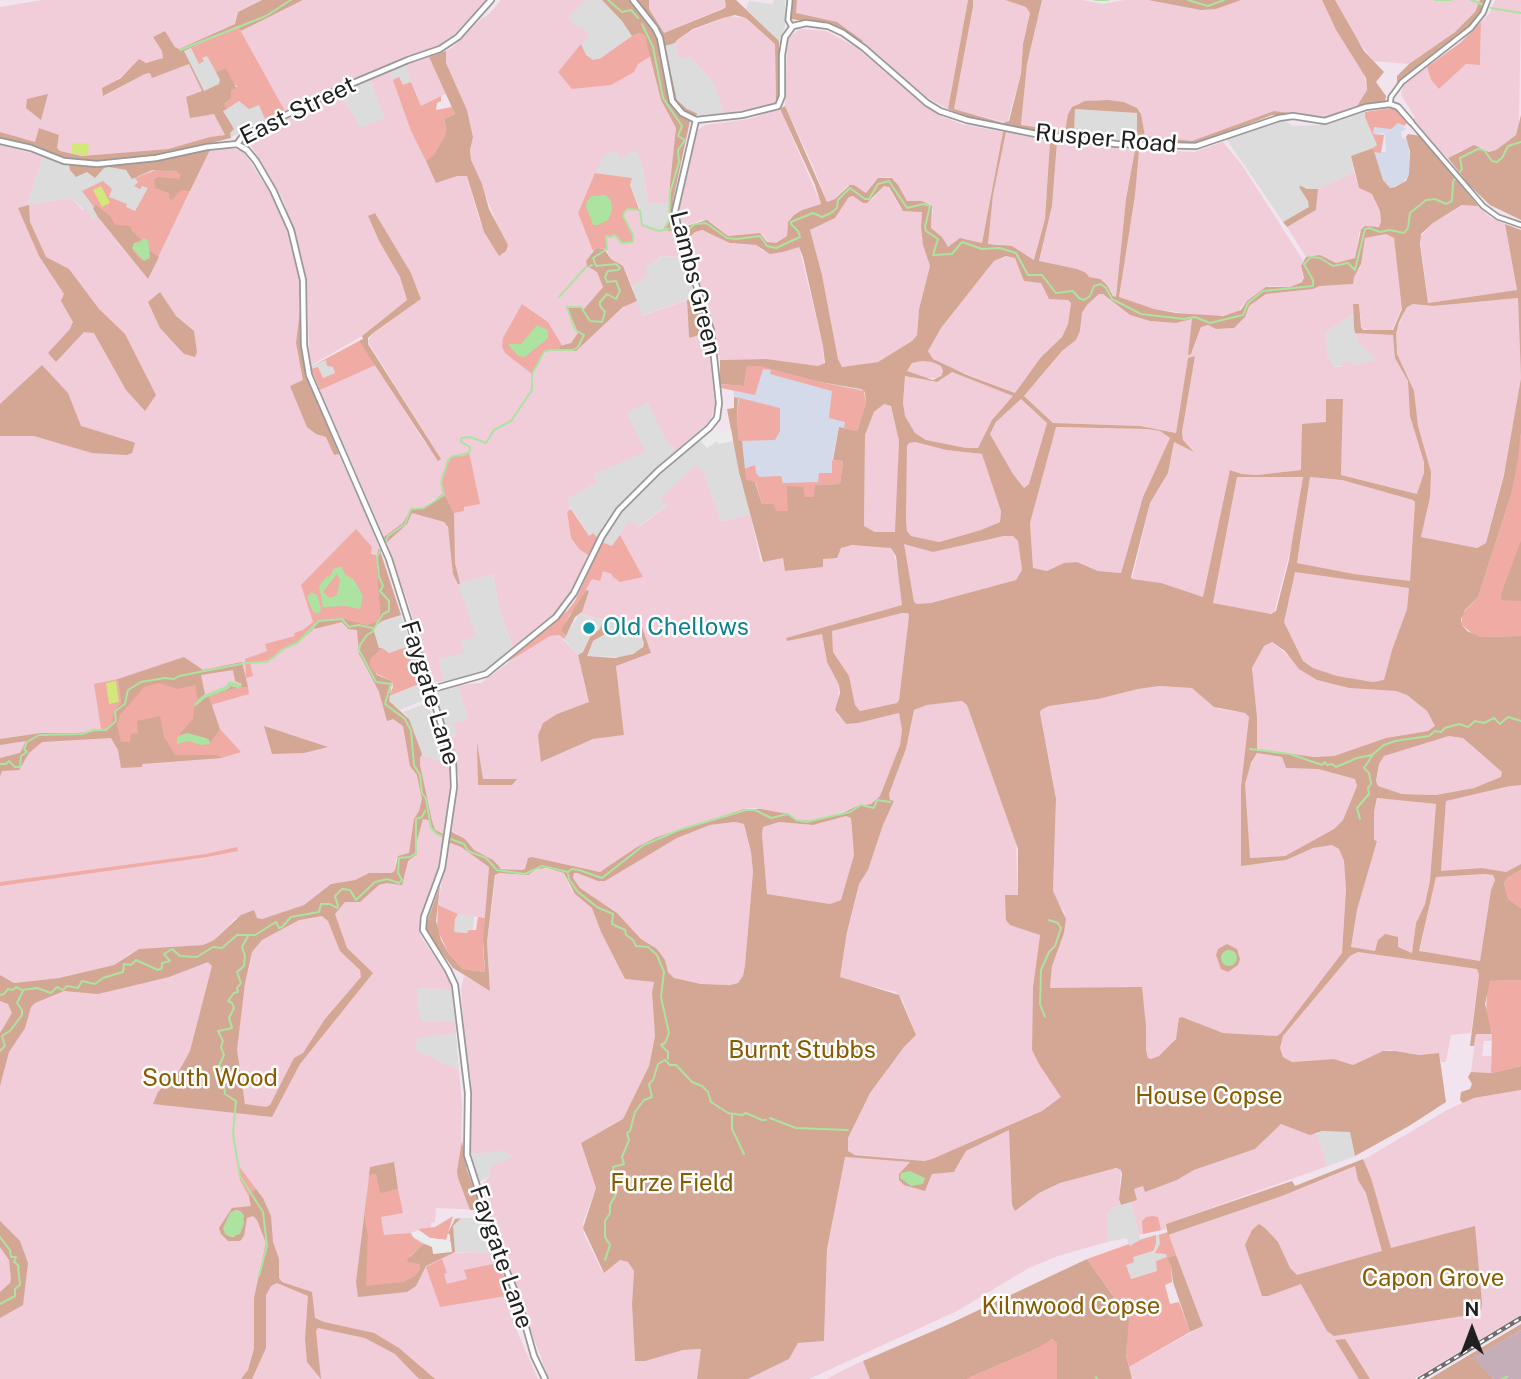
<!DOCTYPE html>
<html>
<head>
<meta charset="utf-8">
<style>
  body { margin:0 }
  #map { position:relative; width:1521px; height:1379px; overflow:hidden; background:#f1e4ee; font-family:"Public Sans",sans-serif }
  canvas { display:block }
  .north { position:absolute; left:1437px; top:1295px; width:70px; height:70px; -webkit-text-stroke:5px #fff; paint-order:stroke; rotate:0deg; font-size:19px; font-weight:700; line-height:28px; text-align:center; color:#1f1f1f }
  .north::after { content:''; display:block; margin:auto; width:24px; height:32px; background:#1f1f1f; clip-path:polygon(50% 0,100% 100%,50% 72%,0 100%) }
</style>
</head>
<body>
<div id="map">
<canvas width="1521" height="1379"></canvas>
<div class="north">N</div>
</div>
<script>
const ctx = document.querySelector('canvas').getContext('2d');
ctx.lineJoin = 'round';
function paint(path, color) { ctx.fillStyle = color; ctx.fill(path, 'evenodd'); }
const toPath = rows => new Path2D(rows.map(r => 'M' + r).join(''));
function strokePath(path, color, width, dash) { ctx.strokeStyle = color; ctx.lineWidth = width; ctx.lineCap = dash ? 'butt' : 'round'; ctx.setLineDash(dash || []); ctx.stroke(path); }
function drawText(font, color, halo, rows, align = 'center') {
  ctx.font = font + ' "Public Sans",sans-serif'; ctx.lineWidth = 5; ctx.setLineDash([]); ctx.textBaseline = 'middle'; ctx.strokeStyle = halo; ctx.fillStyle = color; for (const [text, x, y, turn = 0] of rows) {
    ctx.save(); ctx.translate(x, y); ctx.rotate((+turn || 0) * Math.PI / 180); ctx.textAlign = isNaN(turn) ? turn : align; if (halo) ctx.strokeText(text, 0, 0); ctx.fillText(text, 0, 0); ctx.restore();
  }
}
const residential = toPath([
  [586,0,602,0,622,21,632,36,601,58,593,60,573,53,579,30,568,18],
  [774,0,785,0,785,27,779,41,746,9,749,1,773,4],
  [238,26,285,111,227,139,182,52],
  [675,43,679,58,690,57,713,82,724,114,700,115,687,109,677,100,664,46],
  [405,65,419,100,403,106,389,71],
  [370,79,386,118,361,129,339,93],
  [1075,109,1137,113,1137,140,1106,140,1074,135],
  [621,110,643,167,648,203,669,203,669,220,664,226,665,230,659,231,642,225,641,211,630,185,632,178,595,173],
  [1365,112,1365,117,1378,146,1351,156,1354,172,1308,194,1310,207,1306,213,1283,222,1227,140,1274,122,1285,121,1293,126,1319,125],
  [43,156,63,163,90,166,146,162,198,174,148,279,99,217,94,220,72,198,27,205],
  [662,256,686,258,700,295,641,316,632,286,648,276,645,267],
  [1353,314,1356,337,1377,360,1355,365,1333,367,1327,355,1326,332],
  [326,360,327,364,333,367,335,373,323,378,318,368,311,369,310,366],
  [634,366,665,439,681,456,700,440,707,448,717,441,720,443,733,441,750,514,721,522,704,473,660,499,668,505,612,546,602,542,593,533,589,536,566,499,597,482,594,474],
  [493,574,500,611,514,652,486,674,445,684,439,659,465,651,461,641,458,584],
  [579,614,603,620,600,629,588,640,583,652,578,655,564,639],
  [401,616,412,645,389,653,379,648,373,628,382,621],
  [623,621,639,628,644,643,640,650,623,657,586,656,593,641,602,637,610,622],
  [424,682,428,696,424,700,400,710,389,701,389,696],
  [458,685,468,720,457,735,449,737,434,694,440,690],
  [427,703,449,760,442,762,422,754,407,715,403,712],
  [458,914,474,915,473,930,467,929,468,933,453,932,455,919],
  [418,988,452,989,459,1070,414,1050],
  [1322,1131,1350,1132,1355,1156,1328,1166,1316,1134],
  [504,1150,513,1157,489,1169,489,1177,479,1182,470,1154],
  [1131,1202,1140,1239,1168,1232,1176,1255,1158,1260,1160,1270,1130,1279,1126,1264,1133,1261,1127,1238,1107,1242,1106,1224,1108,1213,1113,1208],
  [461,1218,484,1218,491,1250,480,1254,475,1252,455,1252,453,1226]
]);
const industrial = toPath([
  [1399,123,1406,129,1401,132,1402,138,1406,139,1409,145,1409,174,1403,183,1390,188,1383,180,1374,152,1386,152,1385,136,1384,133,1373,134,1374,126,1393,125],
  [747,366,764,366,820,382,861,389,857,431,839,427,832,460,842,479,762,504,755,481,746,479,739,441,737,397,734,397,733,385,744,386]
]);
const construction = toPath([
  [1521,1330,1521,1379,1494,1379,1471,1358]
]);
const farmland = toPath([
  [42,0,262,0,238,12,235,24,179,49,175,47,165,31,154,37,162,51,163,58,146,63,139,59,128,72,109,85,104,96,145,74,150,73,152,77,189,64,203,91,186,98,190,117,214,114,225,135,210,137,168,149,82,156,60,151,57,148,59,135,39,129,36,143,0,132,0,7],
  [303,0,487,0,450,39,440,46,344,82,285,111,241,31],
  [501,0,586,0,568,18,579,29,582,27,589,35,558,72,636,69,637,64,651,56,661,100,676,128,669,203,648,203,643,167,636,150,621,158,616,151,604,155,578,213,593,251,586,261,587,266,597,272,603,287,584,309,579,306,568,306,568,311,578,333,570,344,562,345,548,322,522,304,533,371,547,351,575,350,626,305,637,301,642,316,687,300,689,338,707,333,715,406,710,421,676,451,665,439,648,402,627,413,645,452,594,474,597,482,567,499,571,509,567,512,571,538,579,549,588,555,569,597,550,618,513,648,500,611,493,574,458,584,476,637,461,641,465,652,439,659,444,681,434,682,429,676,411,612,389,548,320,390,376,365,421,437,438,460,441,459,368,342,373,333,421,299,418,290,406,265,375,213,368,217,379,241,400,277,407,300,362,336,310,366,307,289,296,238,283,199,247,139,339,93,361,128,385,118,370,79,389,71,404,106,419,100,405,65,429,57,446,94,421,106,457,176,467,176,479,219,488,239,507,248,471,160,470,150,473,137,467,110,446,63,446,51,453,47,481,19,489,14],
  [469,453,479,504,463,507,454,513,454,564,447,523,409,512,415,507,424,508,434,499,443,496,444,493,441,482,448,460,453,456],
  [649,0,725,0,726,7,664,33,649,9],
  [797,0,968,0,948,109,922,95,846,28,795,13],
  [973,0,1005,0,1026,7,1030,13,1023,44,1021,74,1007,123,954,109],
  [1042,0,1083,0,1102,4,1124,0,1148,0,1206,10,1241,0,1322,0,1336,30,1364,75,1367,90,1357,106,1335,113,1316,117,1274,111,1191,142,1145,136,1140,111,1134,106,1124,102,1097,100,1077,104,1072,107,1068,114,1066,131,1021,125,1027,64],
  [1335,0,1480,0,1475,12,1455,32,1409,64,1373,61,1352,32],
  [1495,0,1521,0,1519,125,1516,135,1496,150,1489,152,1481,147,1462,150,1448,158,1428,139,1414,120,1414,116,1401,95,1403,88,1401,87,1427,67,1431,80,1439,89,1466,64,1480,65,1481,22,1489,14],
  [729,16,746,18,775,44,776,103,724,114,713,82,690,57,679,59,675,43,677,40,693,30],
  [800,29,826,31,856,47,923,104,941,116,961,124,1003,132,982,243,966,239,958,240,951,246,946,247,942,237,931,228,933,210,929,203,907,201,894,179,889,177,878,178,866,193,854,185,847,186,835,199,827,202,813,166,785,106,787,48,789,37],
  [780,109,821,204,802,210,794,215,788,222,787,236,776,243,769,243,762,234,757,233,728,236,711,222,701,220,680,228,678,202,695,135,699,129,705,125,749,119],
  [1006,132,1050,141,1045,219,1035,260,1018,250,999,244,988,244,993,195],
  [1057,142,1135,150,1126,199,1116,297,1114,296,1107,285,1095,278,1089,277,1077,269,1039,262,1052,206],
  [1223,142,1242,165,1297,251,1303,260,1301,269,1304,280,1290,287,1269,286,1247,301,1237,312,1214,317,1154,309,1119,298,1139,150,1194,152],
  [0,145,43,156,27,205,72,198,82,210,85,208,93,220,98,217,148,279,210,150,229,148,243,151,276,201,290,240,299,273,301,293,299,339,307,386,365,512,382,555,401,615,382,621,373,628,360,657,385,704,412,728,422,754,442,762,449,760,452,770,445,835,441,834,444,837,438,874,419,928,421,937,447,975,452,989,418,988,417,1006,422,1022,455,1021,456,1033,418,1038,415,1050,459,1070,462,1105,461,1157,480,1210,436,1208,435,1227,435,1222,431,1223,433,1254,475,1252,480,1254,491,1250,514,1298,517,1331,538,1379,0,1379,0,991,198,963,405,868,396,858,395,870,392,874,369,873,355,880,331,884,304,905,262,919,236,918,214,940,203,945,131,953,114,965,59,978,14,983,0,975],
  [1354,172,1359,188,1372,194,1380,211,1381,226,1363,228,1359,233,1356,256,1353,259,1335,263,1320,255,1306,257,1287,227,1316,210,1318,189],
  [885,185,888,187,901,209,922,212,921,227,923,245,930,266,919,309,917,335,912,341,878,362,842,367,838,359,822,275,810,230,835,218,849,197,853,196,863,203,873,199],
  [1465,204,1478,206,1490,217,1505,224,1517,290,1428,303,1420,237,1433,223],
  [637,208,641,212,643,226,660,231,672,228,676,232,682,257,661,256,646,267,648,276,632,286,623,266,611,259,606,250,608,246,605,236,615,235,625,244,632,242,633,236,623,214,628,209],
  [700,230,734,244,756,245,763,251,799,247,823,346,824,365,818,366,760,359,720,360,709,312,685,241,695,232],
  [1386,234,1394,238,1403,305,1391,332,1395,333,1407,307,1413,304,1433,306,1518,298,1521,378,1506,465,1486,543,1477,548,1421,537,1429,497,1341,475,1343,399,1327,399,1326,422,1301,470,1257,475,1242,474,1231,470,1203,598,1153,582,1132,579,1150,503,1168,473,1174,442,1194,451,1183,440,1182,432,1194,356,1188,358,1176,433,1140,426,1053,423,1024,396,1062,351,1076,340,1080,331,1082,313,1087,305,1099,294,1103,294,1130,315,1150,321,1176,323,1192,319,1192,352,1201,327,1208,325,1216,329,1234,328,1245,317,1249,306,1266,294,1313,289,1320,286,1353,284,1354,274,1360,268,1365,238],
  [1353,305,1359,305,1362,329,1386,333,1355,333,1358,342,1376,360,1355,365,1344,361,1341,367,1334,367,1327,355,1326,332,1353,314],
  [1008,256,1015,258,1026,281,1041,283,1048,297,1068,300,1071,303,1068,324,1062,337,1041,357,1015,393,946,366,933,359,928,351,941,328,994,261],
  [922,361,932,362,941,366,943,371,939,378,925,378,907,371,912,363],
  [952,372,1014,396,992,420,978,448,966,448,926,440,915,433,905,416,903,403,905,376,934,382],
  [1021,399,1047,423,1029,484,1024,488,1013,474,990,434,996,422],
  [884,404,891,406,899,441,897,527,894,532,875,532,864,526,865,435,874,412],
  [1055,427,1148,429,1160,431,1170,438,1143,497,1121,573,1098,571,1077,562,1071,562,1047,571,1033,568,1030,523],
  [915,442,984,455,1001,511,1000,522,981,530,938,542,911,536,907,531,906,522,907,446,909,443],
  [696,465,704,473,721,522,750,514,761,562,783,558,785,571,823,566,823,559,838,553,844,546,864,545,892,548,898,569,902,605,786,638,787,641,822,633,827,662,839,685,837,714,846,724,858,723,899,713,902,730,900,745,880,796,871,804,857,806,818,821,806,822,796,820,788,814,754,808,744,809,657,837,637,847,600,872,532,857,527,860,525,869,522,870,498,868,493,860,474,850,456,833,450,831,459,778,449,737,457,735,453,723,468,720,458,685,481,683,527,649,550,636,559,635,578,655,589,702,557,714,543,724,540,728,542,762,593,739,624,735,616,666,651,653,642,628,629,633,623,621,613,622,581,614,589,591,586,590,592,579,603,570,643,577,620,535,629,521,639,527,667,506,660,499],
  [1303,476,1295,532,1274,613,1266,614,1213,603,1237,477],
  [1310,477,1342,480,1413,500,1415,502,1410,581,1354,574,1297,563],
  [1004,536,1013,536,1018,541,1022,571,1016,580,931,603,917,604,914,602,903,543,933,552],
  [1294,571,1409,588,1407,609,1392,650,1384,681,1373,682,1337,676,1313,668,1303,661,1284,622],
  [902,613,908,613,909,616,899,700,897,703,860,711,855,705,849,676,833,652,831,631],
  [1272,642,1317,680,1349,688,1396,691,1407,695,1427,711,1435,726,1428,731,1386,738,1334,756,1314,757,1257,750,1257,717,1252,668,1264,646],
  [1159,686,1192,688,1219,709,1245,713,1249,717,1241,786,1241,865,1278,862,1318,846,1332,845,1339,849,1344,861,1346,889,1342,953,1281,1033,1277,1036,1223,1033,1201,1025,1187,1018,1172,1044,1159,1056,1151,1059,1148,1058,1146,1050,1144,1003,1050,988,1052,966,1065,913,1055,898,1053,891,1056,799,1040,713,1041,710,1049,706,1098,699,1138,689],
  [962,701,967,705,1016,843,1018,895,1040,934,1033,987,1032,1050,1062,1097,1042,1111,1008,1126,932,1159,923,1161,852,1154,848,1151,848,1138,870,1093,904,1047,916,1035,902,999,896,992,842,979,840,977,847,932,859,884,868,870,883,825,894,802,890,800,889,794,906,749,914,710,927,705],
  [1449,736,1463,738,1500,770,1503,774,1501,777,1474,788,1436,795,1402,794,1378,786,1376,781,1379,764,1384,756],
  [1257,753,1282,757,1286,768,1318,769,1355,779,1357,786,1343,820,1334,829,1285,856,1250,858,1244,800,1245,784,1249,769],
  [1514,785,1521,785,1521,864,1506,872,1482,868,1441,872,1446,801],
  [1378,798,1436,804,1430,880,1425,904,1416,923,1412,953,1398,947,1385,934,1378,940,1375,951,1351,948,1357,910,1377,841,1373,840,1374,812],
  [846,816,851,818,854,855,841,900,830,904,767,894,762,834,763,827,779,822,813,825],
  [735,822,744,824,751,852,753,872,745,965,742,981,738,983,730,985,701,984,674,978,668,972,657,949,641,939,617,913,580,888,573,878,574,873,577,873,598,881,604,881,677,838,710,825],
  [448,842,461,847,489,867,485,918,458,914,438,905],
  [541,868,564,873,571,889,592,908,601,932,625,979,654,982,652,992,655,1036,649,1066,623,1119,581,1143,596,1188,583,1223,584,1234,603,1273,620,1260,628,1262,634,1271,632,1304,635,1361,683,1350,702,1349,697,1379,549,1379,497,1240,480,1186,489,1177,490,1167,513,1157,504,1151,470,1154,471,1081,466,1056,461,988,464,976,490,990,487,942,496,873,528,875],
  [1484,874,1493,875,1495,880,1491,890,1480,961,1419,952,1436,877],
  [1358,952,1477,969,1479,975,1471,1033,1451,1035,1446,1062,1441,1062,1439,1053,1419,1055,1390,1050,1383,1051,1353,1065,1334,1059,1292,1062,1283,1057,1280,1048,1283,1036,1350,956],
  [1476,1034,1492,1034,1492,1041,1484,1041,1482,1056,1491,1056,1491,1073,1471,1072],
  [1521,1090,1521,1315,1414,1379,1132,1379,1129,1367,1203,1326,1168,1235,1282,1196,1348,1169,1449,1109,1474,1098],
  [1281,1124,1316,1134,1328,1166,1166,1224,1167,1229,1139,1235,1131,1202,1134,1189,1143,1186,1146,1191,1177,1180,1194,1170,1255,1149],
  [1009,1130,1012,1205,1015,1211,1039,1193,1060,1183,1112,1168,1121,1170,1119,1199,1121,1205,1113,1208,1107,1215,1107,1242,1058,1256,1029,1268,957,1311,809,1379,748,1379,789,1359,798,1343,824,1341,827,1249,844,1157,911,1162,907,1168,925,1191,932,1174,956,1170,966,1151],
  [863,1361,870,1379,826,1379,858,1363]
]);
const grass = toPath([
  [1481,22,1480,65,1466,64,1439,89,1431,80,1427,67,1460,43],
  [238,26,285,111,266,121,259,105,249,109,239,101,227,109,224,104,230,100,231,90,238,86,233,85,226,69,216,72,207,56,202,58,204,61,199,64,191,48],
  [640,33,645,36,651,56,638,64,634,72,611,85,572,89,558,72,581,44,586,55,593,60,601,58,632,36],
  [399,77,403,85,411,82,421,106,441,96,441,101,437,103,436,110,452,107,455,114,444,119,446,128,445,135,434,155,426,161,411,131,393,80],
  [1391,108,1399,111,1408,122,1404,126,1398,123,1391,129,1374,127,1373,134,1384,135,1381,153,1374,152,1373,148,1377,145,1365,117,1365,112],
  [158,169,198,174,154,266,136,264,82,191,103,181,112,189,109,197,127,204,126,207,135,211,148,188,142,186,140,189,134,186,138,182,135,178],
  [595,173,632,178,630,185,639,209,628,209,623,214,633,236,632,242,622,243,615,235,610,237,606,235,607,249,596,248,593,251,578,213],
  [522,304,548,322,562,345,560,350,549,350,544,352,532,374,505,353,502,347,503,338],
  [359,341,376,365,320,390,311,369,318,367,323,378,335,373,333,367,327,366,326,360,316,364],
  [747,366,762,366,820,382,864,391,866,403,857,431,844,428,845,422,829,418,832,391,770,374,771,370,763,369,755,395,721,388,720,384,744,386],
  [736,397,780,408,780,431,775,440,739,441,737,418,739,399],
  [1521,433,1521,636,1480,637,1474,635,1462,625,1462,614,1478,597,1511,495],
  [469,452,480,504,464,507,464,511,454,513,441,487,442,475,451,457],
  [832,460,843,461,840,484,816,485,815,497,805,497,789,511,777,511,762,504,756,483,746,479,744,469,755,465,756,473,759,477,781,476,783,483,818,482,819,473,832,473],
  [571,509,589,536,593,533,598,538,588,555,579,549,571,538,567,512],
  [356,529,372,547,371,554,376,555,380,614,378,621,367,625,341,619,316,621,313,630,297,643,280,650,270,660,250,663,253,676,246,678,245,659,267,651,265,644,295,636,294,633,303,630,313,622,301,585],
  [620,535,643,577,620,582,612,576,612,574,603,571,600,581,592,579,574,611,570,614,561,631,566,636,564,639,559,635,550,636,506,663,568,610,575,601,602,542,612,546],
  [412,645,424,682,389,696,393,687,392,681,375,673,370,666,370,660,382,648,389,653],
  [118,679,122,711,144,685,159,682,195,685,210,744,220,729,241,752,222,758,177,759,121,743,118,733,102,735,94,684],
  [248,687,249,694,211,705,209,697,232,689],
  [237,847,238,851,207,857,0,886,0,882,206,854],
  [1521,870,1521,908,1508,899,1504,883,1507,878],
  [438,905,458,914,455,919,454,932,467,933,468,930,476,930,478,917,485,918,483,946,485,972,463,969,449,954,437,929],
  [1521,980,1521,1066,1491,1073,1492,1032,1486,1017,1487,987,1490,981],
  [238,1165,256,1189,249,1197,240,1180],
  [376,1174,380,1192,398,1189,403,1213,381,1217,384,1235,411,1233,415,1239,423,1244,410,1256,412,1263,418,1262,421,1265,415,1276,403,1282,367,1287,365,1285,368,1235,365,1219,368,1185,369,1175],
  [453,1216,446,1240,430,1238,419,1232,419,1229,435,1227],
  [1153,1216,1158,1217,1161,1230,1143,1234,1142,1221,1146,1217],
  [1168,1232,1176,1255,1168,1258,1171,1266,1172,1282,1165,1285,1170,1304,1179,1302,1190,1332,1129,1367,1126,1354,1128,1316,1087,1259,1129,1244,1130,1246,1140,1240,1156,1235,1156,1244,1153,1251,1133,1257,1134,1262,1126,1265,1131,1279,1157,1271,1156,1261,1167,1257,1166,1254,1155,1253,1160,1244,1159,1235],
  [442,1259,447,1273,444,1274,447,1284,467,1279,464,1270,498,1263,512,1295,440,1307,426,1267],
  [1049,1339,1056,1340,1057,1343,1057,1379,966,1379,1036,1349]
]);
const forest = toPath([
  [262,0,303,0,241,31,238,26,184,51,204,91,219,84,220,80,216,72,222,70,226,68,236,88,231,90,231,99,224,104,227,109,223,111,234,129,230,133,231,138,156,157,86,162,72,161,0,139,0,132,35,142,39,128,59,135,57,148,60,151,82,156,168,149,210,137,225,135,214,114,190,118,186,97,202,91,189,64,152,78,150,73,145,74,103,96,102,88,121,78,139,59,146,63,163,58,162,51,153,37,165,31,175,47,179,49,235,24,238,12],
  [602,0,649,0,649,9,664,33,723,9,726,7,725,0,736,0,779,41,779,98,776,103,775,44,746,18,735,15,723,18,693,29,677,40,675,43,665,46,677,100,687,109,698,114,690,121,673,200,676,235,671,231,665,230,664,227,669,220,670,184,676,128,661,100,645,36,640,33,632,36,622,21],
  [791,0,797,0,796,13,837,22,863,41,861,43,831,25,791,19],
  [968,0,973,0,973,6,954,109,1003,123,1009,121,1021,74,1023,44,1030,13,1026,7,1005,0,1042,0,1027,64,1021,125,1065,131,1068,114,1072,107,1085,101,1108,100,1124,102,1137,108,1141,114,1145,136,1192,141,1274,111,1322,117,1357,106,1367,90,1366,78,1336,30,1322,0,1335,0,1364,51,1384,72,1376,82,1386,96,1385,102,1323,119,1291,115,1272,115,1199,143,1137,140,1137,113,1075,109,1074,135,1065,136,1057,142,1052,206,1039,261,1077,269,1086,273,1089,277,1100,279,1107,285,1113,296,1116,297,1126,199,1135,150,1139,150,1135,195,1119,297,1154,309,1176,313,1223,316,1241,310,1247,301,1266,287,1290,287,1302,282,1304,278,1301,266,1306,257,1320,255,1336,263,1355,258,1361,230,1365,226,1379,227,1381,222,1380,211,1372,194,1359,188,1351,156,1373,148,1383,180,1390,188,1395,187,1406,181,1409,174,1410,151,1406,137,1408,134,1421,136,1478,206,1462,205,1433,223,1421,234,1420,244,1428,303,1517,290,1505,224,1521,230,1521,433,1517,465,1511,495,1478,597,1465,610,1461,619,1462,625,1467,631,1480,637,1521,636,1521,785,1510,786,1446,801,1441,871,1482,868,1506,872,1521,864,1521,870,1507,878,1504,883,1508,899,1521,908,1521,980,1490,981,1485,1004,1492,1034,1476,1034,1474,1046,1470,1046,1479,975,1477,969,1358,952,1350,956,1283,1036,1280,1048,1283,1057,1292,1062,1334,1059,1353,1065,1383,1051,1395,1051,1419,1055,1439,1053,1446,1102,1409,1126,1355,1156,1350,1132,1322,1131,1310,1135,1281,1124,1255,1149,1194,1170,1177,1180,1145,1192,1143,1186,1134,1189,1137,1200,1121,1205,1119,1199,1122,1174,1121,1170,1116,1168,1060,1183,1039,1193,1015,1211,1012,1205,1009,1130,966,1151,954,1172,932,1174,925,1191,904,1185,899,1180,899,1174,910,1162,845,1157,827,1249,824,1341,798,1343,789,1359,748,1379,697,1379,701,1349,683,1350,645,1361,635,1361,632,1304,634,1271,628,1262,620,1260,604,1273,583,1228,596,1188,581,1143,623,1119,649,1066,655,1036,652,992,654,982,625,979,601,932,592,908,575,894,564,873,546,868,537,869,528,875,499,873,495,875,487,942,490,991,453,968,433,941,426,930,427,922,440,886,436,921,441,940,449,954,463,969,485,972,483,940,489,867,461,847,448,842,450,831,465,839,474,850,493,860,501,869,522,870,525,869,528,858,532,857,600,872,637,847,657,837,744,809,761,809,788,814,796,820,813,821,840,814,857,806,871,804,880,796,900,745,902,730,899,713,858,723,846,724,835,710,840,693,839,685,827,662,822,634,787,641,786,638,902,605,896,556,891,548,852,545,841,548,837,558,823,559,823,567,785,571,783,558,763,562,739,472,727,409,734,408,734,397,738,398,737,418,739,441,742,441,746,479,755,482,762,504,773,504,777,511,788,511,787,486,803,487,805,497,814,497,815,485,840,484,843,461,833,460,839,427,857,431,866,403,865,392,861,389,820,382,760,366,747,366,744,386,720,384,720,360,766,359,818,366,825,363,823,346,803,257,799,247,783,252,770,254,756,245,730,243,702,230,695,232,685,241,680,228,707,220,728,236,760,233,767,242,776,243,787,236,788,222,794,215,802,210,821,204,815,185,780,109,785,106,827,202,835,199,850,185,854,185,866,193,878,178,892,178,898,185,907,201,922,201,932,206,931,228,942,237,948,247,960,238,982,243,1003,132,1006,132,993,195,988,244,1012,246,1034,260,1045,219,1050,141,1045,135,994,125,969,118,948,109],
  [884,186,889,187,903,211,922,212,921,227,923,245,930,266,919,309,917,335,912,341,878,362,842,367,838,359,822,275,810,230,835,218,849,197,853,196,863,203,867,203],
  [1386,234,1394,238,1402,309,1393,330,1363,330,1361,327,1359,304,1353,304,1354,326,1355,333,1393,335,1395,358,1408,381,1410,416,1424,462,1424,473,1417,494,1341,475,1343,399,1326,399,1326,422,1302,424,1301,470,1257,475,1242,474,1230,470,1203,597,1161,583,1132,579,1131,577,1150,503,1168,473,1174,442,1194,452,1183,440,1182,432,1195,356,1188,358,1176,433,1140,426,1053,423,1024,396,1062,351,1076,340,1080,331,1082,313,1087,305,1099,294,1103,294,1130,315,1150,321,1176,323,1192,319,1188,355,1191,354,1201,327,1208,325,1216,329,1234,328,1245,317,1249,306,1266,294,1313,289,1320,286,1353,284,1354,277,1361,264,1365,238],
  [1006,256,1015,258,1024,281,1041,283,1049,299,1068,300,1071,303,1068,324,1062,337,1041,357,1015,393,967,375,933,359,928,351,941,328,994,261],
  [1518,298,1521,378,1504,475,1486,543,1477,548,1421,537,1430,497,1431,472,1418,426,1414,391,1397,354,1396,334,1399,322,1407,307,1413,304,1433,306],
  [922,361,932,362,941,366,943,371,941,376,933,380,907,371,912,363],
  [952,372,1013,396,992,420,978,448,966,448,926,440,915,433,905,416,903,403,905,376,937,382],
  [1021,399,1047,423,1029,484,1024,488,1013,474,990,434,996,422],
  [884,404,891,406,899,441,895,532,875,532,864,526,865,435,874,412],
  [1056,427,1147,429,1160,431,1170,438,1143,497,1121,573,1098,571,1077,562,1064,563,1047,571,1033,568,1030,523],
  [915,442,947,450,982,454,1001,511,1000,522,981,530,939,542,911,536,907,531,906,522,907,446,909,443],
  [1237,477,1303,477,1289,560,1276,611,1271,614,1213,603],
  [1310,477,1342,480,1413,500,1415,502,1410,581,1354,574,1297,563],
  [1004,536,1013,536,1018,541,1022,570,1016,580,931,603,917,604,914,602,904,544,933,552],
  [1295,572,1409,588,1407,609,1392,650,1384,680,1373,682,1337,676,1313,668,1303,661,1284,622],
  [902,613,908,613,909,616,899,700,897,703,860,711,855,705,849,676,833,652,832,631],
  [1272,642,1285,651,1299,669,1317,680,1349,688,1396,691,1407,695,1427,711,1435,726,1428,731,1386,738,1334,756,1314,757,1257,749,1257,717,1252,668,1264,646],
  [1159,686,1192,688,1214,707,1245,713,1249,717,1241,786,1241,866,1286,860,1313,848,1332,845,1339,849,1344,861,1346,889,1342,953,1281,1033,1277,1036,1223,1033,1182,1017,1179,1018,1176,1039,1159,1056,1151,1059,1148,1058,1146,1050,1146,1026,1142,987,1050,988,1052,966,1064,933,1066,919,1053,891,1056,799,1040,713,1041,710,1049,706,1098,699,1138,689],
  [962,701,967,705,1018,849,1018,895,1005,895,1006,920,1010,925,1040,935,1033,987,1032,1050,1039,1064,1061,1097,1042,1111,932,1159,924,1161,855,1155,848,1151,848,1138,870,1093,904,1047,916,1035,899,995,840,977,847,932,859,884,868,870,883,825,894,801,890,800,889,794,906,749,914,710,927,705],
  [1449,736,1463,738,1502,772,1501,777,1474,788,1436,795,1402,794,1378,786,1376,781,1379,764,1384,756],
  [1257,753,1282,757,1286,768,1318,769,1355,779,1357,786,1343,820,1334,829,1285,856,1250,858,1245,784,1251,763],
  [1377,798,1436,804,1430,880,1425,904,1416,923,1412,953,1398,947,1398,937,1385,934,1378,940,1375,951,1351,947,1357,910,1377,841,1374,840,1374,812],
  [846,816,851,818,854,855,841,900,830,904,767,894,762,834,763,827,779,822,813,825],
  [735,822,744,824,751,852,753,872,745,965,743,976,738,983,730,985,701,984,674,978,668,972,665,960,657,949,641,939,617,913,580,888,573,878,574,873,577,873,598,881,605,881,677,838,710,825],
  [1484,874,1493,875,1495,880,1491,890,1480,961,1419,951,1436,877],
  [1148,0,1241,0,1216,9,1201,10],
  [1480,0,1485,0,1482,10,1467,30,1397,85,1397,76,1409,64,1455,32,1475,12],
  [446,51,446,63,467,110,473,137,470,150,471,160,482,184,489,209,508,245,506,251,499,256,484,232,467,176,457,176,436,183,426,161,434,155,445,135,446,128,444,119,455,114,429,57],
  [48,94,41,120,26,108,27,99],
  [1521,115,1521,220,1490,205,1469,185,1448,158,1474,145,1489,152,1496,150,1516,135],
  [210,150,190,191,181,190,172,200,169,198,169,193,155,188,154,180,158,177,179,179,181,175,176,171,152,170,132,179,126,170,109,167,104,168,95,178,87,172,76,177,70,170,69,164,94,166,139,163],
  [1301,186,1307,189,1318,189,1316,210,1287,227,1283,222,1309,207,1308,201,1299,187],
  [29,205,30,222,46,257,69,269,99,309,125,334,156,395,145,411,126,390,94,333,84,332,56,362,48,353,70,329,73,322,61,301,64,294,39,256,18,208],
  [96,205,110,216,115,225,130,226,132,231,141,240,134,243,133,251,141,260,150,258,148,250,159,257,148,279,98,217,93,208],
  [375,213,411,273,421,299,373,333,368,338,368,344,441,459,438,461,359,341,363,339,362,336,407,300,400,277,379,241,368,216],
  [596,248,604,249,611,259,623,266,637,301,623,307,576,351,560,350,560,346,571,343,578,333,567,307,579,306,584,309,603,287,597,272,587,266,586,261],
  [160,292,176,316,194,331,197,352,195,357,184,354,160,328,148,302],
  [698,296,707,333,689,338,687,300],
  [300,311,301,343,306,371,339,454,334,455,326,437,316,434,307,427,290,386,303,380,296,343],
  [42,365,68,393,81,426,133,442,135,443,132,453,127,455,92,453,34,436,0,436,0,404],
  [444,493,454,513,455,563,460,584,458,584,453,574,448,527,444,522,412,513,407,524,386,543,384,537,403,523,411,509,424,508],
  [1521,541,1521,601,1502,600,1501,594],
  [379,548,401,615,382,621,373,628,379,648,382,648,370,660,370,666,377,675,392,681,389,701,409,719,422,754,420,758,420,765,432,821,435,830,445,835,444,838,436,834,428,820,423,819,416,844,417,854,408,861,402,885,386,883,379,885,360,902,345,902,335,914,347,948,373,973,300,1064,272,1117,153,1104,158,1092,179,1071,190,1051,212,966,208,962,169,977,140,984,98,994,64,991,35,1003,31,1007,25,1028,9,1052,0,1086,0,1033,12,1013,8,1004,0,1001,0,975,14,983,59,978,114,965,139,949,203,945,214,940,241,915,254,910,257,918,262,919,304,905,331,884,355,880,369,873,392,873,395,870,398,856,409,853,414,819,419,811,422,799,417,775,410,766,403,726,393,719,387,721,379,692,359,654,357,630,348,629,342,622,314,629,316,621,343,619,367,625,378,621,380,614,376,558],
  [322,916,328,921,340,951,360,970,361,977,325,1019,303,1053,294,1058,270,1105,266,1107,245,1104,237,1050,245,983,252,952,262,940,299,920],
  [586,590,589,591,582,612,575,617,566,636,561,631,562,628],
  [603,620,610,622,607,633,593,641,587,656,615,658,633,654,643,647,644,643,639,628,642,627,651,653,616,666,624,735,593,739,541,762,538,735,543,723,557,714,589,702,578,655,583,652,591,635,600,629],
  [184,657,203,670,242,662,248,687,232,689,209,697,220,729,210,744,209,740,187,733,179,735,193,719,194,708,204,698,228,689,231,686,238,688,242,684,235,681,233,670,201,675,205,694,198,700,195,685,178,689,159,683,144,687,120,715,117,725,121,742,130,742,131,734,138,733,137,721,160,716,164,737,175,755,216,755,222,758,142,764,142,767,121,768,118,750,111,738,42,742,29,753,19,770,2,771,0,777,0,758,20,753,26,741,0,745,0,739,41,733,77,733,106,730,112,724,114,711,121,703,118,679],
  [264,726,328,747,304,753,272,754],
  [477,742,483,779,517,779,512,785,478,785],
  [1227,944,1237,949,1240,959,1238,965,1228,972,1221,969,1216,955,1218,949],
  [1521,1066,1521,1090,1474,1098,1463,1103,1460,1100,1461,1092,1470,1089,1472,1084,1468,1077,1471,1072,1491,1073],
  [462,1141,467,1170,482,1210,470,1210,458,1178,457,1171],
  [1363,1159,1371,1178,1391,1248,1475,1226,1482,1303,1481,1310,1470,1315,1334,1336,1327,1331,1301,1284,1268,1296,1262,1296,1245,1245,1252,1230,1259,1224,1265,1228,1278,1242,1290,1268,1297,1275,1382,1251,1366,1193,1358,1180,1355,1166,1282,1196,1168,1235,1166,1224,1292,1181,1295,1186],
  [394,1162,398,1189,380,1193,376,1174,369,1175,370,1167],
  [368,1185,365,1219,368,1235,366,1286,403,1282,415,1276,420,1268,420,1264,408,1262,407,1260,423,1244,451,1252,450,1235,448,1233,455,1219,461,1218,453,1226,455,1252,426,1266,416,1286,407,1292,358,1297,356,1282],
  [256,1189,263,1198,271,1216,273,1242,279,1259,279,1278,282,1282,312,1292,315,1318,324,1322,374,1333,399,1348,435,1379,419,1379,395,1354,365,1338,318,1328,316,1331,321,1379,307,1362,305,1339,308,1296,277,1283,271,1286,266,1295,266,1348,252,1379,241,1379,248,1370,254,1349,254,1298,266,1243,257,1220,253,1216,247,1218,244,1236,240,1241,228,1241,221,1234,219,1228,232,1208,251,1206,249,1197,252,1192],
  [236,1210,240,1211,244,1216,234,1237,231,1237,227,1235,230,1213],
  [0,1221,20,1241,28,1263,23,1305,0,1318,0,1292,10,1283,11,1278,9,1260,0,1247],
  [1176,1255,1203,1326,1190,1332,1173,1282,1171,1266,1167,1258],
  [1087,1259,1129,1318,1126,1355,1132,1379,1057,1379,1057,1343,1052,1339,1036,1349,966,1379,870,1379,863,1361,947,1325],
  [1521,1324,1521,1330,1472,1358,1494,1379,1429,1379],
  [1345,1339,1370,1379,1359,1379,1335,1340]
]);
const pitch = toPath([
  [72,143,89,143,88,155,72,154],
  [101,186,110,203,102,207,93,190],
  [116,681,119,702,109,704,106,683]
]);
const parking = toPath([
  [731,429,733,441,719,444,717,441,707,448,700,439,708,431,710,434,720,430,724,434],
  [419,1230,430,1238,447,1240,447,1242,451,1242,452,1252,433,1254,432,1247,413,1237,411,1233]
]);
const water = toPath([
  [606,195,611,201,612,211,608,220,598,225,593,225,586,206,587,201,592,196],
  [143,238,148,240,150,258,144,261,132,248,134,243,141,242],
  [537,325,548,330,548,338,525,357,518,356,508,344,521,344],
  [341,566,345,574,354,580,363,596,360,609,345,606,323,607,319,586,327,576,330,577,333,569],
  [337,574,340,580,337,595,330,598,323,592],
  [311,592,317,595,321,608,319,614,313,612,307,597],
  [229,681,240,684,242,688,231,686,226,690,205,698,196,706,194,704,202,696,226,686],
  [187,733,206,738,209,740,210,744,201,745,189,741,177,744,177,737],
  '1221 958a8 8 0 1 1 16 0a8 8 0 1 1-16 0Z',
  [910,1171,925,1178,923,1184,911,1186,900,1178,901,1173],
  [236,1210,243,1214,244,1224,240,1234,231,1237,225,1234,223,1228,230,1213]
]);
const stream = toPath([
  [608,0,622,12,631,10,638,18],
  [1095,0,1108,0],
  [1188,0,1208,6,1224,0],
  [1435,0,1451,0],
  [1471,0,1484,5],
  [1491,8,1521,13],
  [642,24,653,47,663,98,682,126,678,136,685,140,678,150,679,162,670,193,669,220,665,229],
  [180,50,266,16,291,0],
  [590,266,592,265],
  [559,297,587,266],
  [385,543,388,536,405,524,411,509,424,508,444,495,441,483,448,460,453,456,465,455,470,451,470,447,461,442,462,438,470,437,486,443,494,430,511,421,532,390,532,374,544,352,549,350,573,350,578,347,584,335,575,330,567,307,581,307,590,321,602,322,605,312,600,306,600,302,607,294,616,299,620,291,616,281,607,282,605,277,608,271,618,270,620,268,616,264,596,266,593,258,607,249,606,236,610,237,615,235,622,243,633,242,633,235,623,216,624,212,628,209,640,210,642,225,659,231,672,228,686,231,695,224,706,223,727,238,737,239,760,236,767,246,776,248,800,237,798,231,791,224,791,222,813,213,822,217,831,213,837,208,838,200,850,188,865,199,869,199,878,184,889,181,907,208,924,204,930,206,925,227,926,231,938,239,933,255,952,254,962,242,982,249,1000,248,1016,253,1028,275,1042,275,1056,293,1073,291,1079,298,1084,300,1090,296,1094,286,1101,284,1106,288,1112,299,1141,314,1184,319,1195,317,1210,323,1243,315,1248,303,1263,291,1313,286,1313,280,1304,264,1311,257,1320,258,1333,266,1348,263,1355,270,1365,229,1369,228,1380,232,1390,230,1404,233,1408,228,1410,213,1426,200,1435,199,1446,204,1452,201,1453,182,1462,169,1460,158,1478,149,1484,150,1492,161,1497,162,1502,158,1508,146,1521,142],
  [382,548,377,557,379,577,383,586,380,591,389,601,389,611,383,614,372,632,367,635,360,645,359,650,376,682,391,684,385,704,405,719,411,731,414,765,420,775,422,793,426,799,431,828,437,834,464,844,468,851,486,858,497,870,525,874,542,866,568,872,572,869,579,870,602,878,644,845,679,830,746,810,755,810,771,818,788,814,796,820,806,822,850,812,861,805,874,808,877,800,890,802],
  [1250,749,1290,754,1322,765,1325,762,1327,765,1332,764,1336,767,1357,758,1372,755,1384,745,1395,741,1429,736,1435,731,1441,732,1445,728,1459,724,1468,727,1475,721,1484,723,1494,718,1500,724,1508,717,1521,721],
  [0,764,6,764,9,761,15,767,20,767,21,756,27,752,24,749,27,742,39,735,82,734,94,730,106,730,116,721,115,711,125,704,128,690,141,682,165,678,174,679,179,676,246,663,267,662,285,648,297,643,319,621,342,619,349,627,359,625,372,628],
  [1360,819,1357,808,1369,794,1368,788,1371,784,1369,773,1364,768,1372,756],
  [568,874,569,879,577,891,597,907,613,914,612,924,625,930,626,935,633,940,636,946,648,947,657,955,664,972,661,997,669,1033,665,1043,661,1045,668,1052,668,1059],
  [248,936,242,947,245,956,244,966,237,972,241,983,237,988,238,992,234,993,228,1001,232,1003,234,1008,229,1018,232,1028,218,1031,223,1041,221,1047,224,1055,219,1066,224,1070,227,1081,224,1083,225,1094,236,1101,233,1134,240,1176,263,1212,267,1246,259,1276],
  [0,995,4,994,8,989,13,990,16,987,22,990,37,988,51,993,57,987,63,990,67,986,78,988,82,981,95,984,103,978,123,972,124,964,131,965,136,960,158,970,162,968,162,963,170,961,164,954,172,949,180,956,197,957,213,947,222,948,237,935,255,935,276,922,279,928,282,927,291,917,319,912,321,904,330,904,337,908,338,906,335,896,342,889,350,890,356,900,375,882,387,879,399,883,402,880,398,873,399,858,410,857,416,853,416,819,422,817,425,811],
  [1045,1017,1040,1004,1041,970,1049,952,1055,946,1061,928,1058,923,1049,920],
  [0,1051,5,1046,2,1036,10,1031,22,1015,22,1010,17,1003,23,991],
  [732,1115,732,1129,744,1154],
  [770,1118,796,1128,848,1130],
  [0,1237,10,1250,11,1257,16,1257,14,1262,18,1265,20,1285,15,1289,15,1296,0,1304],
  [605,1260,610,1245,605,1237,605,1221,610,1213,610,1205,616,1194,613,1167,624,1164,622,1157,629,1140,627,1133,630,1131,635,1112,644,1100,652,1097,649,1084,653,1080,658,1064,665,1060,670,1065,676,1065,692,1082,702,1086,708,1092,711,1102,728,1113,742,1115,746,1113,762,1120,766,1120],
  [1096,1377,1097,1379],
  [1502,1379,1507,1377]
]);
const minor = toPath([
  [790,0,788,20,792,27],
  [1390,104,1391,97,1402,82,1471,28,1483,13,1488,0],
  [1411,122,1483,206,1498,217,1521,225]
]);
const tertiary = toPath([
  [633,0,655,28,660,38,672,101,682,113,696,120,742,115,778,106,782,96,782,55,785,37,793,26,806,23,828,26,843,33,864,48,927,103,940,111,967,120,1036,134,1116,144,1196,146,1279,118,1293,116,1325,121,1366,107,1390,104,1398,107,1411,122],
  [0,141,31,148,64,161,97,164,156,158,207,147,237,144,243,136,339,89,408,60,440,49,458,37,491,0],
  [237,144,247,150,256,161,273,190,291,230,303,280,304,345,309,375,389,559,453,762,454,787,442,868,424,917,423,930,448,970,455,985,468,1093,467,1155,496,1245,518,1299,534,1356,545,1379],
  [429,690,486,674,556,617,574,593,602,536,619,510,658,471,709,428,717,418,719,403,711,330,679,233,675,211,696,120]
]);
const rail = toPath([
  [1420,1379,1521,1318]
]);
const markers = [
  [589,628,7,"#0f9aa8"]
];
const streetNames = [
  ["East Street",298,111,-26],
  ["Rusper Road",1106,139,5],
  ["Lambs Green",695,283,76],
  ["Faygate Lane",430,693,73],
  ["Faygate Lane",501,1257,71]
];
const cultureNames = [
  ["Old Chellows",603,628]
];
const parkNames = [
  ["Burnt Stubbs",802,1051],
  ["South Wood",210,1079],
  ["House Copse",1209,1097],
  ["Furze Field",672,1184],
  ["Capon Grove",1433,1279],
  ["Kilnwood Copse",1071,1307]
];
paint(residential, '#dcdcdd');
paint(industrial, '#d5daea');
paint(construction, '#c6aeb8');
paint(farmland, '#f1cdda');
paint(grass, '#f0aba5');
paint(forest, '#d4a694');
paint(pitch, '#d3e87a');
paint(parking, '#ebebeb');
paint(water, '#ade3a0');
strokePath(stream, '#ade3a0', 2);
strokePath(minor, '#999', 7);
strokePath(tertiary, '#999', 8);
strokePath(minor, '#fff', 3.5);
strokePath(tertiary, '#fff', 4.5);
strokePath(rail, '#6d6d6d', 4.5);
strokePath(rail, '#fff', 2, [5]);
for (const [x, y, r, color] of markers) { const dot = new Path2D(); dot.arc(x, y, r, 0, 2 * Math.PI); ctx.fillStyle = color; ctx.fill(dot); strokePath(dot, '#fff', 2.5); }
drawText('24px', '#1f1f1f', '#fff', streetNames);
drawText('24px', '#0d838f', '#fff', cultureNames, 'left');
drawText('24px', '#895b00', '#fff', parkNames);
</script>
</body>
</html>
